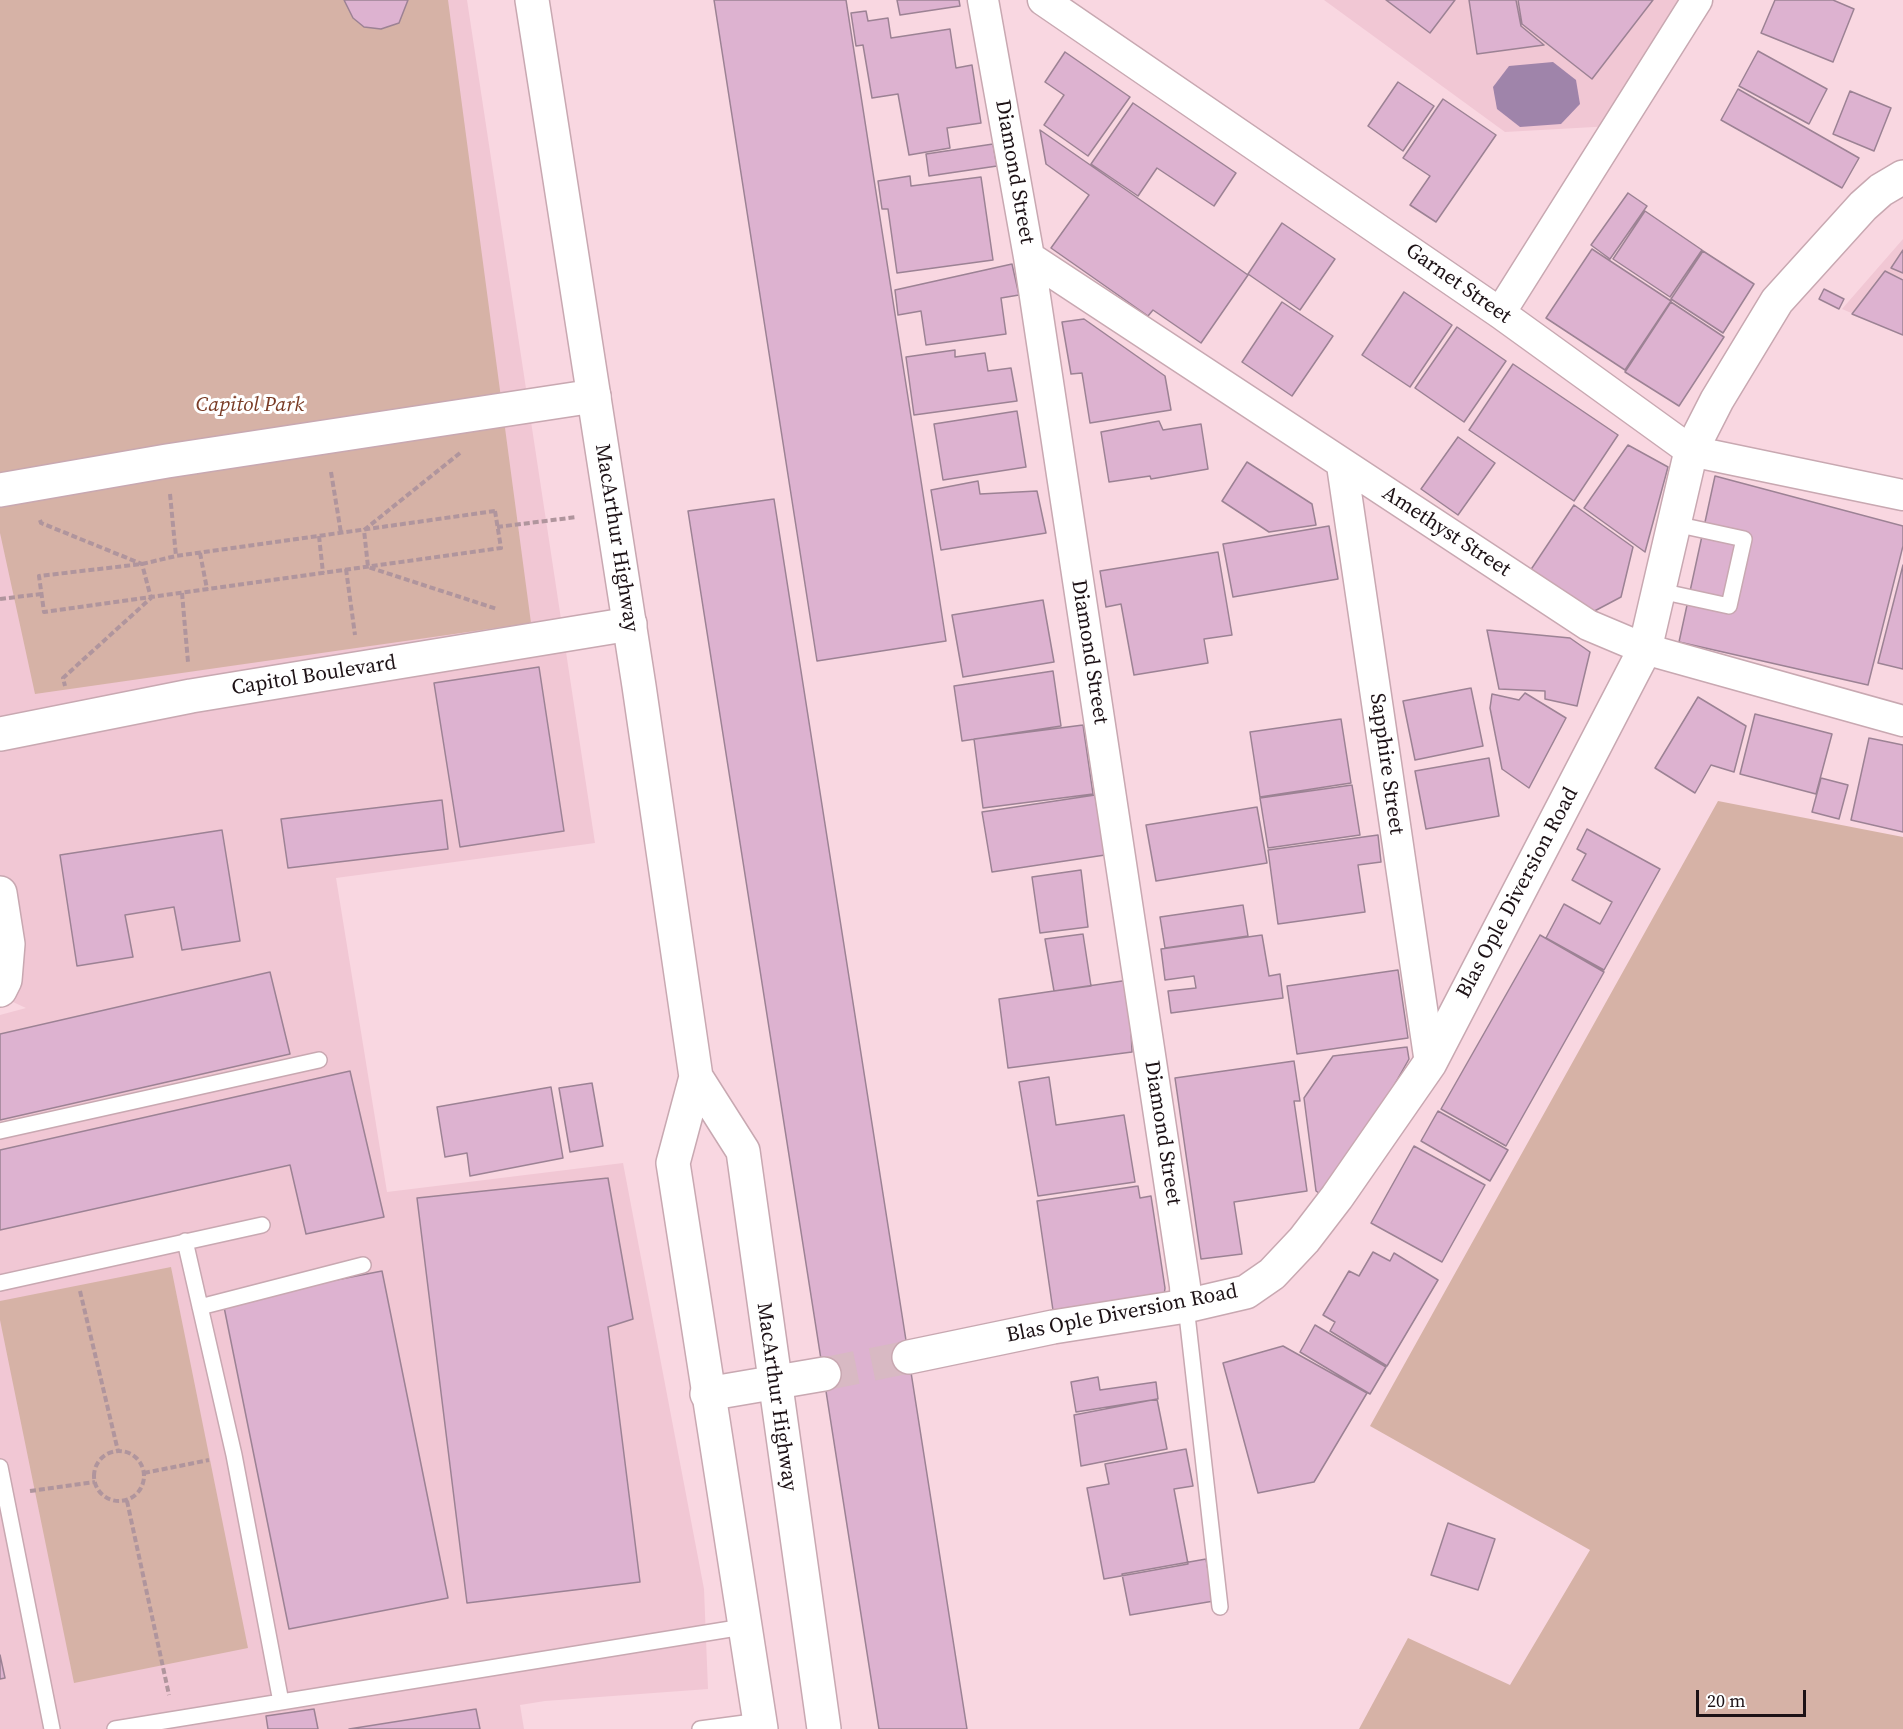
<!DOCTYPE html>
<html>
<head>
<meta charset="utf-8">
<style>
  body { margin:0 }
  #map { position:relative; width:1903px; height:1729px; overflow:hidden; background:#f9d7e1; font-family:"Source Serif 4",serif }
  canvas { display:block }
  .scale { position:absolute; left:1696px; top:1690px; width:110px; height:27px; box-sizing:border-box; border:3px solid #1d1216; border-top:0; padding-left:8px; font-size:18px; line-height:21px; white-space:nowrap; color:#1d1216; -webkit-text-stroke:4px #fff; paint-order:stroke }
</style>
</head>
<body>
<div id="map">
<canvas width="1903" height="1729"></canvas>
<div class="scale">20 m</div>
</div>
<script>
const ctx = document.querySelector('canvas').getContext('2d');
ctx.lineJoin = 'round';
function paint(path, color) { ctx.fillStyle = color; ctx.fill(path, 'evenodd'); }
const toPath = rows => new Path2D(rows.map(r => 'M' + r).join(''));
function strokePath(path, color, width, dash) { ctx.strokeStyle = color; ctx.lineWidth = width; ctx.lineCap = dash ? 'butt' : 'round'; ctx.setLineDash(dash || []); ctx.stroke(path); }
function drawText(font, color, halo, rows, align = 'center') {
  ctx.font = font + ' "Source Serif 4",serif'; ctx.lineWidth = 6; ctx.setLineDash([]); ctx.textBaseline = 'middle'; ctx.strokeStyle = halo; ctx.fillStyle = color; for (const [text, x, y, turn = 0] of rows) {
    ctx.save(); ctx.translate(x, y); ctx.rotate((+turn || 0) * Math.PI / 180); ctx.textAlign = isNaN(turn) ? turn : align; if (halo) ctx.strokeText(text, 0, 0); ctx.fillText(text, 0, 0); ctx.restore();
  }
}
const built = toPath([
  [0,0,467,0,595,843,336,878,387,1192,623,1163,704,1589,708,1689,545,1701,520,1705,524,1729,0,1729,0,1015,26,1008,0,996],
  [1324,0,1687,0,1612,126,1505,132],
  [1903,239,1903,335,1842,309]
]);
const green = toPath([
  [0,0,448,0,531,623,35,694,0,533],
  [1718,801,1903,837,1903,1729,1359,1729,1408,1638,1510,1685,1590,1550,1370,1426],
  [171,1267,248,1648,74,1683,0,1320,0,1301]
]);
const water = toPath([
  [1553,62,1576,80,1580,104,1561,124,1520,127,1497,109,1493,87,1509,66]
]);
const building = toPath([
  [344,0,408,0,399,23,381,29,364,27,353,18,344,0],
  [714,0,846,0,946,641,817,661,714,0],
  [897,0,959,0,960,6,900,15,897,0],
  [1386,0,1455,0,1430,33,1386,0],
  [1469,0,1516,0,1521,26,1544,45,1477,54,1469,0],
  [1518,0,1653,0,1592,79,1522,24,1518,0],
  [1775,0,1833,0,1854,9,1833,62,1761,33,1775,0],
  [866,11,868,21,888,18,891,38,950,29,956,68,972,65,981,123,947,128,950,148,909,155,898,94,872,98,863,45,856,46,851,13,866,11],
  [1758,51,1827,89,1809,124,1739,86,1758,51],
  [1065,52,1130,97,1088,156,1044,125,1064,95,1045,82,1065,52],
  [1398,82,1434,106,1403,151,1368,126,1398,82],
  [1738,89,1859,158,1842,188,1721,120,1738,89],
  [1850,91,1891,108,1874,151,1833,134,1850,91],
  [1443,99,1496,135,1436,222,1410,205,1430,176,1403,158,1443,99],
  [1133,103,1236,173,1214,206,1157,168,1138,196,1091,164,1133,103],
  [1040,130,1248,275,1201,343,1153,310,1148,316,1051,248,1089,195,1046,164,1040,130],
  [993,144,997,166,929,176,926,154,993,144],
  [910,176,911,186,981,177,993,260,897,273,888,209,882,209,878,181,910,176],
  [1628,193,1647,206,1610,259,1591,245,1628,193],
  [1645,211,1702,250,1670,297,1613,259,1645,211],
  [1282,223,1335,259,1300,310,1248,274,1282,223],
  [1592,249,1671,301,1625,370,1546,318,1592,249],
  [1903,250,1903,273,1891,268,1903,250],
  [1703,251,1754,284,1723,333,1671,299,1703,251],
  [1012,264,1019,295,1001,298,1006,334,926,345,921,311,898,315,895,290,1012,264],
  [1885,271,1903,280,1903,335,1852,314,1885,271],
  [1824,289,1844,299,1839,309,1819,299,1824,289],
  [1404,292,1452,325,1410,387,1362,355,1404,292],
  [1282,302,1333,336,1292,396,1242,362,1282,302],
  [1671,302,1724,337,1679,406,1625,372,1671,302],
  [1084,319,1165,376,1171,410,1090,423,1082,373,1071,374,1062,322,1084,319],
  [1457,327,1506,361,1464,422,1415,388,1457,327],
  [955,350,955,357,985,353,988,371,1011,368,1017,401,914,415,906,357,955,350],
  [1513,364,1618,435,1574,501,1469,430,1513,364],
  [1017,411,1026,467,943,480,934,424,1017,411],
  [1159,421,1163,430,1201,424,1208,469,1151,479,1150,476,1109,482,1101,432,1159,421],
  [1458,437,1495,463,1458,515,1421,489,1458,437],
  [1628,445,1668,467,1645,552,1584,508,1628,445],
  [1247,462,1312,504,1316,525,1269,532,1222,501,1247,462],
  [1715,476,1903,526,1903,546,1868,685,1679,642,1715,476],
  [978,481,980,494,1037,491,1046,533,941,550,931,490,978,481],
  [774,499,967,1729,879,1729,688,511,774,499],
  [1574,505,1633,547,1621,597,1587,615,1528,574,1574,505],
  [1329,526,1338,579,1233,597,1223,544,1329,526],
  [1218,552,1232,635,1204,639,1208,663,1134,675,1121,604,1106,607,1100,571,1218,552],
  [1903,565,1903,669,1878,663,1903,565],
  [1043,600,1054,662,963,677,952,615,1043,600],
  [1487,630,1570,638,1590,652,1577,706,1545,699,1545,691,1499,689,1487,630],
  [539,667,564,831,460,847,434,683,539,667],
  [1053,671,1061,726,962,741,954,686,1053,671],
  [1471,688,1483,746,1415,760,1403,701,1471,688],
  [1525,693,1566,718,1529,788,1502,769,1490,708,1492,694,1519,700,1525,693],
  [1698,697,1746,726,1734,772,1711,765,1695,793,1655,768,1698,697],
  [1755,714,1832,734,1816,794,1740,774,1755,714],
  [1341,719,1351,783,1260,797,1250,732,1341,719],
  [1083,725,1093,794,983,808,974,739,1083,725],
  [1869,738,1903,745,1903,832,1851,820,1869,738],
  [1489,758,1499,816,1426,829,1415,771,1489,758],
  [1821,778,1848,785,1839,819,1812,812,1821,778],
  [1352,785,1360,835,1268,848,1260,798,1352,785],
  [1095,795,1105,855,992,872,982,812,1095,795],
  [442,800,448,849,288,868,281,819,442,800],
  [1257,807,1267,863,1156,881,1146,825,1257,807],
  [1587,829,1660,869,1604,970,1546,938,1564,904,1600,924,1612,902,1572,880,1586,854,1577,849,1587,829],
  [222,830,240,941,182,950,174,907,125,915,133,957,77,966,60,855,222,830],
  [1378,835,1381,862,1358,865,1365,912,1278,924,1268,850,1378,835],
  [1081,870,1088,927,1040,933,1032,877,1081,870],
  [1243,905,1248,936,1165,948,1160,917,1243,905],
  [1083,934,1091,986,1054,991,1045,939,1083,934],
  [1262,935,1269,976,1280,974,1283,998,1171,1013,1168,991,1196,988,1194,976,1165,980,1161,949,1262,935],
  [1540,935,1604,972,1506,1146,1441,1109,1540,935],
  [1398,970,1408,1038,1297,1054,1287,986,1398,970],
  [270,972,290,1054,0,1120,0,1034,270,972],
  [1129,980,1132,1052,1008,1068,999,999,1129,980],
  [1407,1047,1409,1059,1329,1200,1316,1191,1304,1098,1333,1056,1407,1047],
  [1294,1061,1300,1101,1294,1101,1307,1191,1234,1202,1242,1254,1201,1259,1175,1078,1294,1061],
  [350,1071,384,1217,306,1234,290,1165,0,1230,0,1150,350,1071],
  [1049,1077,1056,1125,1124,1115,1135,1182,1038,1196,1019,1082,1049,1077],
  [592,1083,603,1146,570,1152,559,1088,592,1083],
  [551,1087,563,1158,470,1176,467,1153,445,1157,437,1107,551,1087],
  [1438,1111,1508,1150,1490,1181,1421,1141,1438,1111],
  [1414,1146,1485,1185,1442,1262,1371,1223,1414,1146],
  [608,1178,633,1319,608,1327,640,1582,467,1603,417,1198,608,1178],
  [1138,1186,1140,1198,1151,1196,1165,1288,1164,1296,1055,1324,1037,1201,1138,1186],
  [1373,1252,1390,1261,1394,1253,1438,1280,1387,1366,1330,1331,1335,1322,1323,1315,1349,1271,1359,1276,1373,1252],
  [382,1271,448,1598,289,1629,223,1302,382,1271],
  [1315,1325,1386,1367,1370,1394,1300,1352,1315,1325],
  [1283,1346,1367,1393,1314,1482,1258,1493,1223,1363,1283,1346],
  [1098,1377,1100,1390,1156,1382,1158,1399,1076,1412,1071,1382,1098,1377],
  [1157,1399,1167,1449,1081,1466,1074,1415,1157,1399],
  [1186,1449,1193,1486,1174,1489,1188,1564,1104,1579,1087,1488,1109,1484,1105,1464,1186,1449],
  [1448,1523,1495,1539,1478,1590,1431,1575,1448,1523],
  [1206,1559,1214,1601,1130,1615,1122,1574,1206,1559],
  [0,1655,5,1678,0,1679,0,1655],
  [314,1709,318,1729,268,1729,266,1716,314,1709],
  [476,1709,480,1729,349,1729,476,1709]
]);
const secondaryTunnel = toPath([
  [824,1374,909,1357]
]);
const path = toPath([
  [460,453,364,530,368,567,497,609],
  [331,472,341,533],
  [170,494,176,556],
  [495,511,501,548,44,612,39,576,142,564,176,556,495,511],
  [40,520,41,523,142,564,151,598,63,678,65,686],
  [497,527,577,517],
  [319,536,323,573],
  [200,553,207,589],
  [346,569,355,635],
  [182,593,188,662],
  [0,599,41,594],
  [80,1291,118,1451],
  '94 1476a25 25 0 1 1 50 0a25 25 0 1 1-50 0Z',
  [144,1473,209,1460],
  [30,1491,95,1482],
  [127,1501,169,1695]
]);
const service = toPath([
  [1660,591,1729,606,1744,539,1675,524],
  [0,1131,319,1060],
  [185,1241,234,1455,281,1702],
  [0,1283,262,1225],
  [1186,1306,1220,1607],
  [200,1307,363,1265],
  [0,1467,52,1729],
  [115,1729,743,1627],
  [700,1729,760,1721]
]);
const minor = toPath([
  [983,0,1029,257,1185,1286,1186,1306],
  [1043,0,1500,313,1691,451,1903,495],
  [1029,257,1588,625,1645,649,1903,721],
  [1500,313,1697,0],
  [1342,465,1430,1063]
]);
const tertiary = toPath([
  [0,490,167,461,594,396],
  [0,734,191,696,630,624],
  [0,893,8,944,5,980,0,990]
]);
const secondary = toPath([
  [909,1357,1053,1327,1186,1306,1246,1292,1272,1274,1304,1240,1337,1197,1430,1063,1645,649,1691,451,1717,400,1777,301,1863,206,1881,190,1903,177],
  [707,1394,824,1374]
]);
const trunk = toPath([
  [532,0,639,686,696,1077,673,1163,761,1729],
  [696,1077,743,1151,824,1729]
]);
const streetNames = [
  ["Diamond Street",1014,172,80],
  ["Garnet Street",1458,284,35],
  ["Amethyst Street",1446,532,33],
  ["MacArthur Highway",616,538,81],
  ["Diamond Street",1089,652,81],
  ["Capitol Boulevard",314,676,-9],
  ["Sapphire Street",1386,764,82],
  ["Blas Ople Diversion Road",1518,893,-62],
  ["Diamond Street",1162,1133,81],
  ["Blas Ople Diversion Road",1122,1314,-11],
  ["MacArthur Highway",776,1397,82]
];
const parkNames = [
  ["Capitol Park",250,406]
];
paint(built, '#f1c7d4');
paint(green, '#d6b2a6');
paint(water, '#9f84aa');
paint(building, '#ddb2d0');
strokePath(building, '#9c8294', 1.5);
strokePath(secondaryTunnel, '#d8b9c3', 33, [33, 16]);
strokePath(service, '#c8a8b1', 18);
strokePath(minor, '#c8a8b1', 33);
strokePath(tertiary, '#c8a8b1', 36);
strokePath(secondary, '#c8a8b1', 36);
strokePath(trunk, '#c8a8b1', 36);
strokePath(path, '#b0959d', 4, [6, 3]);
strokePath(service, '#fff', 15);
strokePath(minor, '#fff', 30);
strokePath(tertiary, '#fff', 33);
strokePath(secondary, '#fff', 33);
strokePath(trunk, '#fff', 33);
drawText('21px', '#1d1216', '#fff', streetNames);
drawText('italic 21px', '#793b25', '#fff', parkNames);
</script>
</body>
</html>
